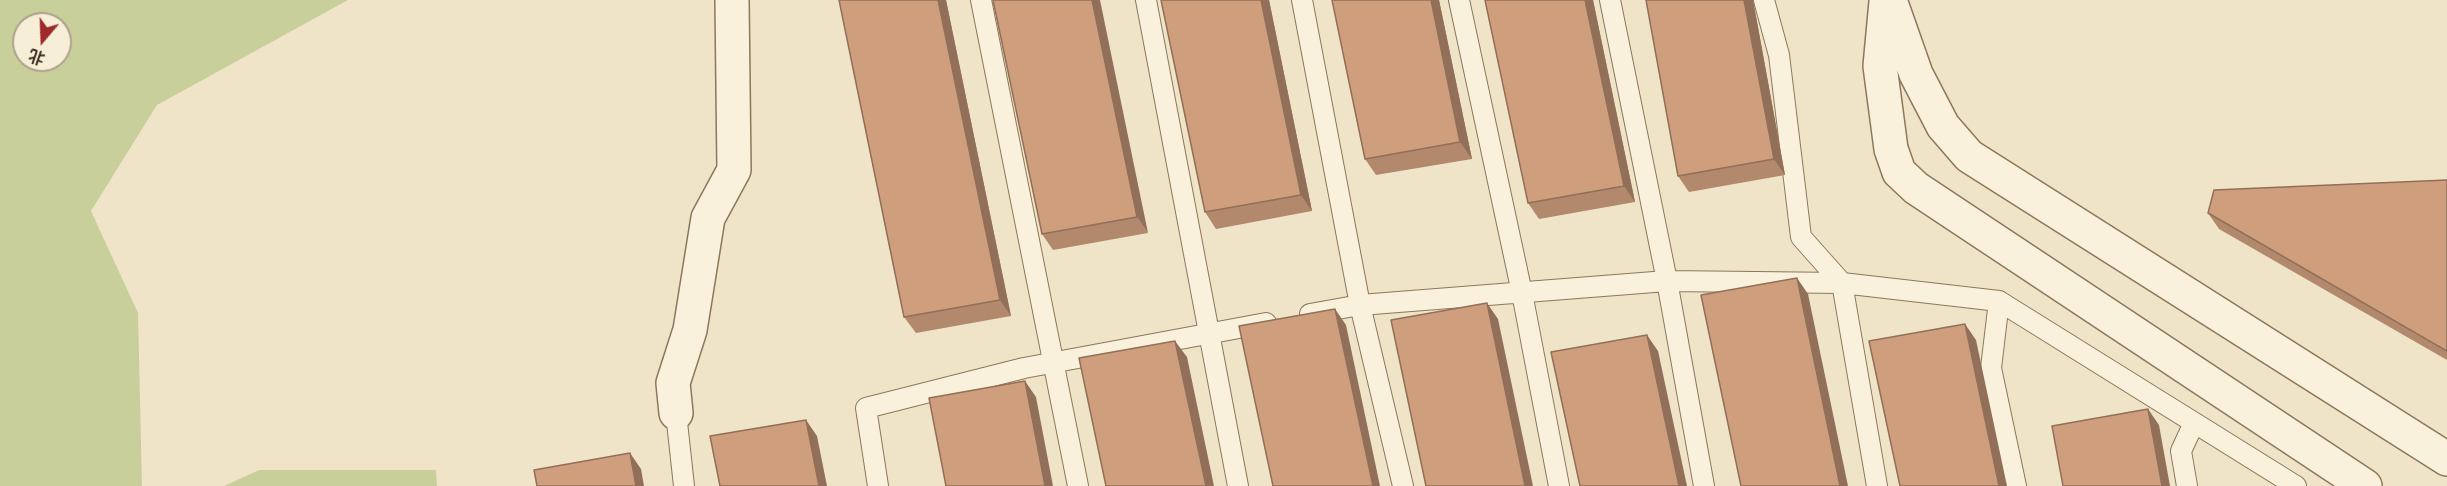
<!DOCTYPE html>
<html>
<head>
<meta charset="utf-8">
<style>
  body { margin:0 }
  #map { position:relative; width:2447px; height:486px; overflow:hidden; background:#f0e4c8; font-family:Lora,"Noto Sans SC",serif }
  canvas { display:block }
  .north { position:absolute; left:12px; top:12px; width:60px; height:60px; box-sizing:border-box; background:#f7eed8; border:2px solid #ada18e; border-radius:50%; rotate:199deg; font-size:16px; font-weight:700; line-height:24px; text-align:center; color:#3d2e20 }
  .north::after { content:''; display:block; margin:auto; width:21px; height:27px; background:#9e2a2b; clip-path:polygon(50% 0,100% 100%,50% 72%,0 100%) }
</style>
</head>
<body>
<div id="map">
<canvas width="2447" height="486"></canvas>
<div class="north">北</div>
</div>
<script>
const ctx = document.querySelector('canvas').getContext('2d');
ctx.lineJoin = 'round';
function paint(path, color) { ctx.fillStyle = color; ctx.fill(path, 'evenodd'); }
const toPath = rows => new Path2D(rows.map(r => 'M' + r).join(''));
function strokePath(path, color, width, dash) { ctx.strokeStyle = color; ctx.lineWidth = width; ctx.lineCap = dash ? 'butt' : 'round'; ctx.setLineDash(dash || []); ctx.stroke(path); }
const green = toPath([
  [0,0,348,0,157,105,91,211,138,313,142,486,0,486],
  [24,24,60,24,60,60,24,60],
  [259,470,436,470,437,486,224,486]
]);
const lane = toPath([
  [981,0,1078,486],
  [1146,0,1238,486],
  [1302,0,1360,305,1403,486],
  [1459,0,1522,293,1559,486],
  [1610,0,1667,281,1704,486],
  [1764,0,1779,55,1801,237,1842,283,1877,486],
  [1999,301,1991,368,2016,486],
  [1310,314,1360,305,1667,281,1842,283,1999,301,2296,486],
  [676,413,684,486],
  [878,486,866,408,1024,368,1266,323],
  [2187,486,2181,451,2194,423]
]);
const street = toPath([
  [1890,0,1916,74,1943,126,1969,156,2447,459],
  [1886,2,1880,66,1891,149,1899,172,1916,188,2365,486],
  [676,413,673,383,690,330,708,218,734,170,732,0]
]);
const wall = toPath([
  [839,0,946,0,1011,316,916,333,904,317],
  [993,0,1148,233,1053,250,1042,234],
  [1161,0,1269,0,1312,211,1216,229,1205,212],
  [1332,0,1439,0,1472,159,1376,175,1365,159],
  [1485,0,1593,0,1635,202,1539,219,1528,203],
  [1646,0,1753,0,1785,175,1689,192,1678,176],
  [2447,180,2447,360,2219,229,2208,213]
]);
const shadedWall = toPath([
  [938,0,946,0,1011,316,1000,300],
  [1092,0,1100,0,1148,233,1137,217],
  [1261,0,1269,0,1312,211,1301,195],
  [1431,0,1439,0,1472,159,1460,142],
  [1585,0,1593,0,1635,202,1624,186],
  [1744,0,1753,0,1785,175,1774,159],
  [1797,278,1808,294,1848,486,1840,486],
  [1487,303,1498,319,1533,486,1525,486],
  [1335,309,1346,325,1380,486,1373,486],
  [1965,324,1976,340,2007,486,1999,486],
  [1647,335,1658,351,1687,486,1679,486],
  [1175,341,1187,357,1214,486,1206,486],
  [1025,381,1036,397,1053,486,1045,486],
  [2148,409,2159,425,2170,486,2162,486],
  [806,420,817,436,827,486,819,486],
  [630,453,641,469,644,486,636,486]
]);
const building = toPath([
  [839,0,938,0,1000,300,904,317,839,0],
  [993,0,1092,0,1137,217,1042,234,993,0],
  [1161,0,1261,0,1301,195,1205,212,1161,0],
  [1332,0,1431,0,1460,142,1365,159,1332,0],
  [1485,0,1585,0,1624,186,1528,203,1485,0],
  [1646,0,1744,0,1774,159,1678,176,1646,0],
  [2447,180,2447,351,2208,213,2214,190,2447,180],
  [1797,278,1840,486,1741,486,1701,295,1797,278],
  [1487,303,1525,486,1426,486,1391,320,1487,303],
  [1335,309,1373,486,1273,486,1239,326,1335,309],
  [1965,324,1999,486,1900,486,1869,341,1965,324],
  [1647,335,1679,486,1580,486,1551,352,1647,335],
  [1175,341,1206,486,1106,486,1079,358,1175,341],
  [1025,381,1045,486,946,486,929,398,1025,381],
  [2148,409,2162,486,2063,486,2052,426,2148,409],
  [806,420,819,486,720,486,710,436,806,420],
  [630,453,636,486,537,486,534,470,630,453]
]);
paint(green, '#c9cf9b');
strokePath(lane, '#8d765c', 22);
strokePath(street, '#8d765c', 36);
strokePath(lane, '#faf1dc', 20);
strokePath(street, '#faf1dc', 33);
paint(wall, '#b2896c');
paint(shadedWall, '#916f58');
paint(building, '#cf9f7d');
strokePath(building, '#916f58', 1.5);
</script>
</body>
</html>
